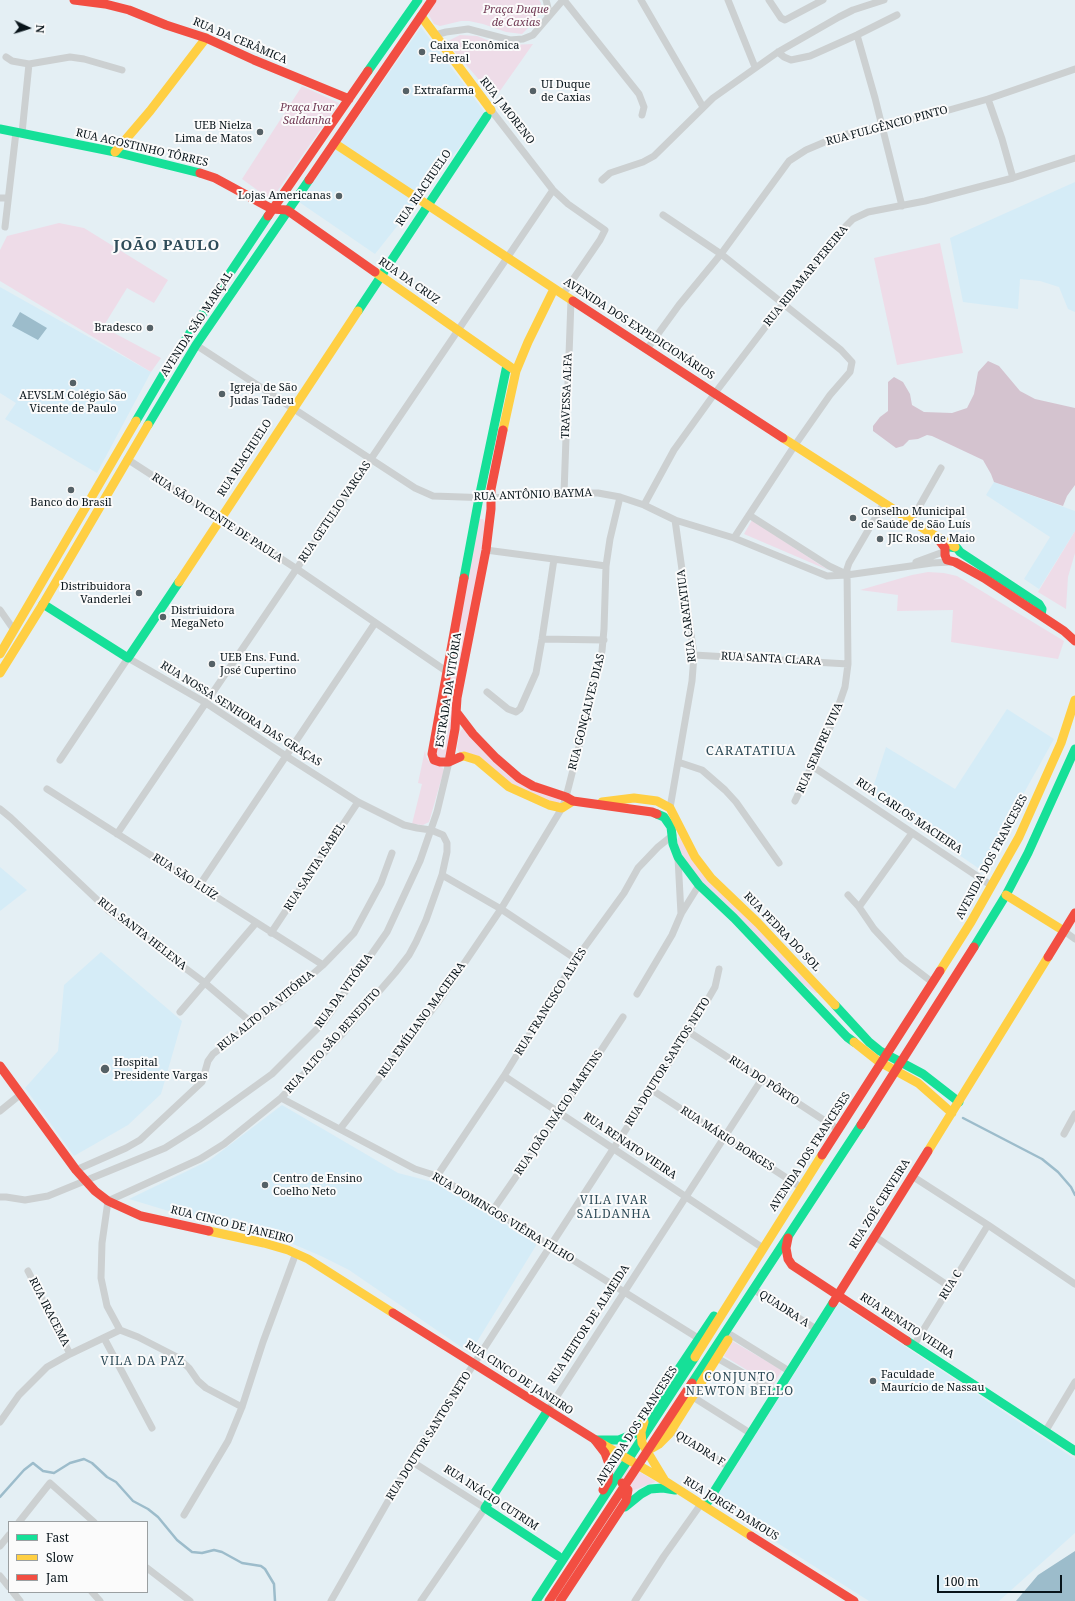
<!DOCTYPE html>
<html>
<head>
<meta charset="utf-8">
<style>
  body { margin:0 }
  #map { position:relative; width:1075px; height:1601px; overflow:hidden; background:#e4eff4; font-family:"Noto Serif",serif }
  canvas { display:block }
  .legend { position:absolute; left:8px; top:1521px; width:140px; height:72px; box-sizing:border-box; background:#fbfbfb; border:1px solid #9a9fa1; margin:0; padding:5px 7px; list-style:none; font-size:12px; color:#08141a }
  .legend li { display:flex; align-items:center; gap:8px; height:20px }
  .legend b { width:20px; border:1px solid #9a9fa1 }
  .north { position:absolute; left:8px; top:8px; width:40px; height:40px; -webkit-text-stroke:3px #fbfbfb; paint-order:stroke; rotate:94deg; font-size:11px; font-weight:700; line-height:16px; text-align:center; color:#08141a }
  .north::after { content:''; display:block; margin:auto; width:14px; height:18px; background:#08141a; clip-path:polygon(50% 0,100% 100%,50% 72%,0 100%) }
  .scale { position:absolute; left:937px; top:1575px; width:125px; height:18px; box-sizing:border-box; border:2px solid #08141a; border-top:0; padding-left:5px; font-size:12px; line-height:14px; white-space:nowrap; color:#08141a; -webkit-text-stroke:3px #fbfbfb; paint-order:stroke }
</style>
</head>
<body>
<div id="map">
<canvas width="1075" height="1601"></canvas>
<ul class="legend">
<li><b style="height:5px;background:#16e098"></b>Fast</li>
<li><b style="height:5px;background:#ffcf43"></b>Slow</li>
<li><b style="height:5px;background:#f24e42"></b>Jam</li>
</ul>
<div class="north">N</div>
<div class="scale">100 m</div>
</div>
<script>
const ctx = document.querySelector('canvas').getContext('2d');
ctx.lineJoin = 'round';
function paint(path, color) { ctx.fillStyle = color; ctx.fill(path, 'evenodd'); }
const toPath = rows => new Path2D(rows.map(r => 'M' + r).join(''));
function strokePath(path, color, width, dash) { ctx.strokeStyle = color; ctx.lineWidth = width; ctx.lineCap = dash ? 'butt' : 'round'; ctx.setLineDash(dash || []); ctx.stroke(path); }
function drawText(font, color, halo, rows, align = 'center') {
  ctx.font = font + ' "Noto Serif",serif'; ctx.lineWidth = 4; ctx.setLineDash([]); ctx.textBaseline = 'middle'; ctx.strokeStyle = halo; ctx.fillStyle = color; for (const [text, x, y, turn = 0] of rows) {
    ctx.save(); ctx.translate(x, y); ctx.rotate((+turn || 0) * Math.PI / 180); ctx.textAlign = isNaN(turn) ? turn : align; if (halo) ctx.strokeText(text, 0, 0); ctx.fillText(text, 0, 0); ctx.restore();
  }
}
const built = toPath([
  [421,27,486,114,375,254,299,202],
  [1075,182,1075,312,1068,309,1059,287,1040,281,1020,279,1018,309,963,302,950,238],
  [0,287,151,372,97,473,5,419,16,403,0,393],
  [994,482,1075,511,1075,531,1039,589,1024,579,1050,537,986,495],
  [1007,709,1054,739,981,870,927,833,870,797,886,747,955,789],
  [0,867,27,890,0,911],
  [101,952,182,1021,161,1094,128,1125,74,1156,25,1088,58,1051,64,985],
  [282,1105,398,1173,441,1184,537,1244,470,1353,349,1270,321,1256,293,1244,268,1236,172,1212,129,1199,210,1160],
  [839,1303,1075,1459,1075,1533,999,1601,869,1601,713,1502]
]);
const green = toPath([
  [437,0,539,0,541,3,540,12,532,24,522,34,506,32,483,24,469,21,461,21,440,26,434,24,429,15,430,10],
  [460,35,477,36,492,42,509,45,533,44,495,98,446,42],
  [302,86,339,103,271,200,242,179],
  [59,223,84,228,168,280,154,303,127,288,103,327,161,358,151,372,0,281,0,250,7,236],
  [940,243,963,353,897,365,874,258],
  [479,519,483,519,486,523,452,731,446,757,438,758,435,750],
  [752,520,828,570,744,534],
  [1075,531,1075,553,1068,577,1066,609,1038,592],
  [928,572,944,573,957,576,1064,641,1058,659,951,642,953,610,897,611,898,595,860,590,912,575],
  [463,728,504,772,513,778,558,798,560,801,559,803,558,804,516,786,458,751,457,748,460,732],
  [425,750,426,757,430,763,443,768,444,770,429,822,423,825,412,824,422,784,418,783],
  [679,837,681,837,769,941,818,993,816,993,803,984,702,883,679,851,677,840],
  [732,1341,782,1370,773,1386,724,1356],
  [611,1455,655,1481,655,1482,634,1490,614,1479]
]);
const forest = toPath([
  [988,361,999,366,1020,391,1035,399,1075,408,1075,485,1067,496,1063,506,994,482,991,474,983,460,932,436,927,435,918,439,909,440,903,446,896,448,873,431,873,426,880,417,888,411,888,382,894,377,903,382,910,394,912,405,924,412,952,413,967,408,974,394,978,372]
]);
const water = toPath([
  [20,312,47,328,38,340,12,326],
  [1075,1551,1075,1601,1016,1601,1038,1575]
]);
const stream = toPath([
  [963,1118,1042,1159,1058,1172,1071,1187,1075,1195],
  [0,1497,24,1470,33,1463,43,1471,54,1473,70,1463,84,1459,92,1463,107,1477,116,1482,133,1501,148,1509,158,1517,177,1540,192,1552,202,1553,214,1550,222,1552,242,1563,261,1566,265,1569,274,1584,275,1601]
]);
const street = toPath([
  [546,0,548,8,548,17],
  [564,0,639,94,644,107,642,115],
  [641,0,703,107],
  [728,0,755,67],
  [769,0,781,18,785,20,823,0],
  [435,35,446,32,468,29,510,40,523,39,533,35,563,0],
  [857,35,875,98,902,206],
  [778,52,784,57,791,60,810,56,857,35,897,15],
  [6,57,12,61,29,64,70,57,84,59,122,70],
  [988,99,1002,139,1013,178],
  [489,114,491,110,553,190,568,204,605,230,600,240,563,294],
  [22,133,29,64],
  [602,180,610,173,643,162,654,156,713,98,778,52,839,17,853,10,884,0],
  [0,198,8,198],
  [663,215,721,254,841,350,852,362,850,372,830,395,795,445,734,538],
  [5,227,16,132],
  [196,345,415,488,433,496,491,498,564,493,598,493,620,497,644,505,675,520,734,538,827,576,847,575,932,563,950,562],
  [647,349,679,305,721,254,789,161,806,150,839,136,935,114,988,99,1075,69],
  [127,459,297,569,446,671],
  [564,493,571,300],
  [644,505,674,450,715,393,783,304,846,226,853,219,868,212,925,201,1013,178,1075,158],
  [749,515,829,566,846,574],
  [911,521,941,468],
  [486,550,606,566],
  [916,562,946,551],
  [0,610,14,630],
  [542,639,604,640],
  [694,655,848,664],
  [487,692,508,709,516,712,520,709,536,673,542,639,554,559],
  [60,760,128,658,206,703,286,756,358,802,404,825,417,828,431,830,443,835,447,843,447,852,442,875,426,920,416,942,409,955,395,973,343,1033,281,1098,224,1144,200,1159,108,1201,102,1243,101,1278,107,1306,120,1330],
  [678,762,702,770,725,790,736,802,779,863],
  [812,766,992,886],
  [47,789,323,965],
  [795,801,834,719,845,687,848,664,847,569,849,563,884,503],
  [670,808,692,681,694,655,675,520],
  [0,809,11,818,109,911,205,983,252,1023],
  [912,833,859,907,874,929,902,959,932,982],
  [117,834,553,190],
  [678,858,681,914],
  [442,875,501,909,576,959],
  [199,886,375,623],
  [848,895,859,907],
  [1064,931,1075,939],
  [271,933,358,802],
  [637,994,672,935,681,914,699,885],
  [180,1012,256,923],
  [689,1032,839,1130],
  [504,1076,763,1248],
  [652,1090,802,1188],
  [281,1098,415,1169,437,1176,493,1210,698,1338],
  [0,1111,21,1094],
  [340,1129,438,1002,501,909,562,808,566,797,585,723,602,651,604,629,606,566,610,539,620,497],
  [1064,1134,1075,1114],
  [76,1170,126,1148,140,1140,202,1082,208,1061,213,1054,288,996,323,965,354,933,381,883,392,853],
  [437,1176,504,1076,576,959,624,893,638,868,658,847,673,835],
  [912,1176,988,1225,1075,1284],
  [0,1197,6,1197,25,1200,48,1196,165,1148,200,1126,272,1074,324,1022,387,932,420,861,437,812,449,762],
  [493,1210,560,1113,623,1017],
  [874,1236,950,1287],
  [28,1271,70,1354],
  [753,1289,816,1329],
  [120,1330,138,1337,177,1357,189,1368,198,1381,206,1388,242,1407],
  [731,1335,789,1371],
  [104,1338,152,1428],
  [914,1345,988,1225],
  [717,1358,776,1392],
  [693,1397,750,1433],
  [548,1410,762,1079],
  [0,1422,19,1395,47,1367,70,1354,120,1330],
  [671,1430,729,1467],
  [1045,1432,1075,1382],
  [411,1461,485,1508,421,1601],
  [184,1515,228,1441,242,1407,263,1342,296,1253],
  [19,1522,50,1483,94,1522],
  [0,1546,9,1535],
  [147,1568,190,1601],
  [0,1576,9,1587],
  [13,1592,20,1601],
  [92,1592,100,1601],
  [331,1601,411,1461,689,1032,715,987,719,969],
  [635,1601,664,1556,701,1504]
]);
const fast = toPath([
  [368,71,418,0],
  [0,129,115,152,200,173],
  [358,311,487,116],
  [136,421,170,363,268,216],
  [148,425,196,345,309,180],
  [950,547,957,548,960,552,1039,604,1042,609,1041,615],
  [464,578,479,498,507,365],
  [43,604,128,658,179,582],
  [657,814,664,817,671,827,673,844,678,857,699,885,734,918,847,1037,854,1042],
  [974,947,1006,895,1028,853,1075,749],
  [835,1005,869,1042,880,1051,923,1074,959,1102],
  [907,1341,1075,1451],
  [692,1383,861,1125],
  [548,1410,485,1508,558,1556],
  [595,1440,619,1440,636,1433,714,1316],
  [705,1506,833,1303],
  [625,1507,641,1494,650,1489,663,1488,675,1490],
  [536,1601,695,1357]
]);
const slow = toPath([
  [421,16,491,110],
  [334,143,573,301],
  [115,152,150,111,206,38],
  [375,272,516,371],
  [503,430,516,371,528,342,554,289],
  [783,438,932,534,955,547],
  [179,582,358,311],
  [0,654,136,421],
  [0,673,43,604,148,425],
  [460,757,464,756,477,760,509,787,549,805,562,808,573,801],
  [602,802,634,798,657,801,670,808,695,857,711,878,758,923,835,1005],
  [1006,895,1064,931],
  [940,971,971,922,1019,837,1061,743,1075,700],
  [854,1042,878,1061,918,1083,952,1113],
  [928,1151,1048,957],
  [209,1231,264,1243,288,1250,308,1259,393,1313],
  [695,1357,822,1155],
  [644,1422,641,1432,642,1443,665,1481,751,1536],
  [602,1444,665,1481],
  [652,1448,659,1444,669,1434,728,1340]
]);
const jam = toPath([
  [74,0,105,4,129,10,166,25,206,38,254,60,349,99],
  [200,173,215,178,272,209,287,210,375,272],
  [309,180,432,0],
  [268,216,368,71],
  [573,301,783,438],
  [939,540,945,548,945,555,947,560,955,562,984,578,1064,631,1075,641],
  [457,713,473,734,496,758,519,778,533,786,566,797,573,801,652,812,657,814],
  [460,757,449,762,440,762,434,760,432,754,464,578],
  [449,762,455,729,457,698,486,550,491,509,491,489,503,430],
  [1048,957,1075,913],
  [0,1066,76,1170,95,1191,108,1201,141,1216,209,1231],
  [861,1125,974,947],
  [822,1155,940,971],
  [788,1238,786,1248,788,1259,792,1265,907,1341],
  [833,1303,928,1151],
  [393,1313,602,1444],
  [595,1440,605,1453,609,1464,608,1481,603,1490],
  [751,1536,854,1601],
  [549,1601,692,1383],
  [560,1601,626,1501,628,1490,622,1483]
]);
const markers = [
  [422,52,4,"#556166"],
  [406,91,4,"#556166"],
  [533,91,4,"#556166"],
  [260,132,4,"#556166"],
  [339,196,4,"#556166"],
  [150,328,4,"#556166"],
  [73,383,4,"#556166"],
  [222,394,4,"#556166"],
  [71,490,4,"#556166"],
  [853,518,4,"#556166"],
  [880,539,4,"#556166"],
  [139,593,4,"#556166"],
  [163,617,4,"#556166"],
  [212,664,4,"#556166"],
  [105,1069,5,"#556166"],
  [265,1185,4,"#556166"],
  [873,1381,4,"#556166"]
];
const parkNames = [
  ["Praça Duque",516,10],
  ["de Caxias",516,23],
  ["Praça Ivar",307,108],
  ["Saldanha",307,121]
];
const streetNames = [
  ["RUA DA CERÂMICA",240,41,23],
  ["RUA J MORENO",507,111,52],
  ["RUA FULGÊNCIO PINTO",887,126,-15],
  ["RUA AGOSTINHO TÔRRES",142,148,13],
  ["RUA RIACHUELO",424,188,-56],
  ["RUA RIBAMAR PEREIRA",806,276,-51],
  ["RUA DA CRUZ",409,281,35],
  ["AVENIDA SÃO MARÇAL",197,324,-57],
  ["AVENIDA DOS EXPEDICIONÁRIOS",639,329,33],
  ["TRAVESSA ALFA",567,396,-88],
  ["RUA RIACHUELO",245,458,-57],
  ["RUA ANTÔNIO BAYMA",533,495,-2],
  ["RUA GETULIO VARGAS",335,512,-56],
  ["RUA SÃO VICENTE DE PAULA",217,518,33],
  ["RUA CARATATIUA",687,616,-97],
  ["RUA SANTA CLARA",771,659,3],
  ["ESTRADA DA VITÓRIA",449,690,-81],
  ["RUA GONÇALVES DIAS",587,712,-76],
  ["RUA NOSSA SENHORA DAS GRAÇAS",241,714,32],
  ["RUA SEMPRE VIVA",820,748,-66],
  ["RUA CARLOS MACIEIRA",909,816,34],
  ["AVENIDA DOS FRANCESES",992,857,-62],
  ["RUA SANTA ISABEL",315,867,-57],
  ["RUA SÃO LUÍZ",185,877,33],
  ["RUA PEDRA DO SOL",782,932,46],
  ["RUA SANTA HELENA",142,934,38],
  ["RUA DA VITÓRIA",344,991,-54],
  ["RUA FRANCISCO ALVES",551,1002,-58],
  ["RUA ALTO DA VITÓRIA",266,1011,-39],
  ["RUA EMÍLIANO MACIEIRA",422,1020,-54],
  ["RUA ALTO SÃO BENEDITO",333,1041,-48],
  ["RUA DOUTOR SANTOS NETO",668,1062,-58],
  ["RUA DO PÔRTO",764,1081,33],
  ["RUA JOÃO INÁCIO MARTINS",559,1113,-56],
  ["RUA MÁRIO BORGES",727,1139,33],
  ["RUA RENATO VIEIRA",630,1146,34],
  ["AVENIDA DOS FRANCESES",810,1152,-57],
  ["RUA ZOÉ CERVEIRA",880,1204,-58],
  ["RUA DOMINGOS VIÊIRA FILHO",503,1218,31],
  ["RUA CINCO DE JANEIRO",232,1225,14],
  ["RUA C",951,1285,-58],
  ["QUADRA A",784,1309,33],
  ["RUA IRACEMA",49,1312,63],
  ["RUA HEITOR DE ALMEIDA",589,1324,-57],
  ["RUA RENATO VIEIRA",907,1326,33],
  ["RUA CINCO DE JANEIRO",519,1378,33],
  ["AVENIDA DOS FRANCESES",637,1426,-57],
  ["RUA DOUTOR SANTOS NETO",429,1436,-58],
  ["QUADRA F",700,1449,32],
  ["RUA INÁCIO CUTRIM",491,1498,33],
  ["RUA JORGE DAMOUS",731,1509,32]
];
const poiNames = [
  ["Caixa Econômica",430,46],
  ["Federal",430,59],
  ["UI Duque",541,85],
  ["de Caxias",541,98],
  ["Extrafarma",414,91],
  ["UEB Nielza",252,126,"right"],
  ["Lima de Matos",252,139,"right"],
  ["Lojas Americanas",331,196,"right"],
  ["Bradesco",142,328,"right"],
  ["Igreja de São",230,388],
  ["Judas Tadeu",230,401],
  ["AEVSLM Colégio São",73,396,"center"],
  ["Vicente de Paulo",73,409,"center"],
  ["Banco do Brasil",71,503,"center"],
  ["Conselho Municipal",861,512],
  ["de Saúde de São Luís",861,525],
  ["JIC Rosa de Maio",888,539],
  ["Distribuidora",131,587,"right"],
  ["Vanderlei",131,600,"right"],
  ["Distriuidora",171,611],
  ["MegaNeto",171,624],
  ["UEB Ens. Fund.",220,658],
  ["José Cupertino",220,671],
  ["Hospital",114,1063],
  ["Presidente Vargas",114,1076],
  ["Centro de Ensino",273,1179],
  ["Coelho Neto",273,1192],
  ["Faculdade",881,1375],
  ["Maurício de Nassau",881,1388]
];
const neighbourhoodNames = [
  ["VILA IVAR",614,1201],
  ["SALDANHA",614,1215],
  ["VILA DA PAZ",143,1362],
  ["CONJUNTO",740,1378],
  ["NEWTON BELLO",740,1392]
];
const quarterNames = [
  ["CARATATIUA",751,751]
];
const districtNames = [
  ["JOÃO PAULO",167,246]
];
paint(built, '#d5ecf7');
paint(green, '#eedce8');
paint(forest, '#d4c3cf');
paint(water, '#9cbccb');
strokePath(stream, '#9cbccb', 2.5);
strokePath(street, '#ccd0d1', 7);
strokePath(fast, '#16e098', 9);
strokePath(slow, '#ffcf43', 9);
strokePath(jam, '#f24e42', 9);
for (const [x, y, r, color] of markers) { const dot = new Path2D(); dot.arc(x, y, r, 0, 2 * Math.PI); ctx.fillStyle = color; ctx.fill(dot); strokePath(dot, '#fbfbfb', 1.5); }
drawText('italic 11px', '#713b55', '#fbfbfb', parkNames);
drawText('11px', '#08141a', '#fbfbfb', streetNames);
drawText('11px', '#08141a', '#fbfbfb', poiNames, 'left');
ctx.letterSpacing = '1px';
drawText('12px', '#2e4c59', '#fbfbfb', neighbourhoodNames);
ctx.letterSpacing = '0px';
ctx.letterSpacing = '1px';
drawText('13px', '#2e4c59', '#fbfbfb', quarterNames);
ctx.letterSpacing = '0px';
ctx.letterSpacing = '1px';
drawText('bold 15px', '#2e4c59', '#fbfbfb', districtNames);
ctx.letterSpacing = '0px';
</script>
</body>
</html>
